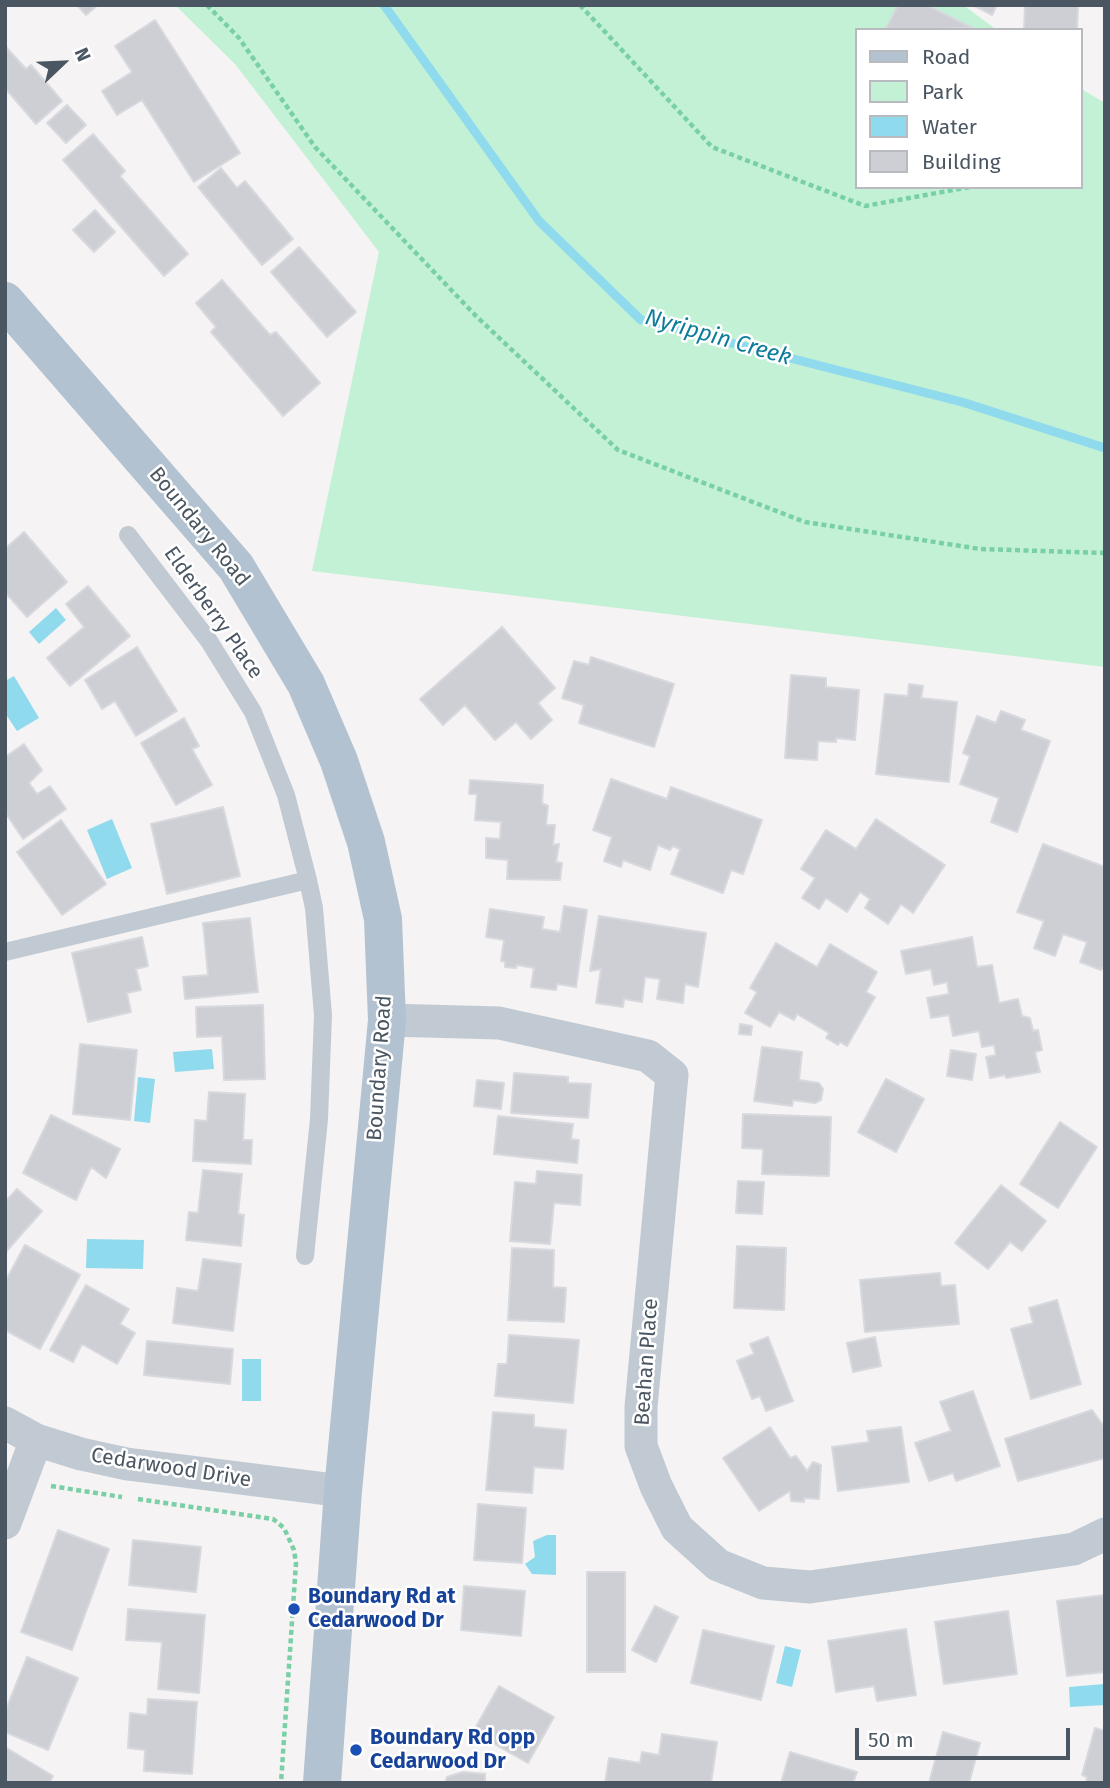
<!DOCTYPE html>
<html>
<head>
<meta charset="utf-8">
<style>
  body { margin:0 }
  #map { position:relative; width:1110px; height:1788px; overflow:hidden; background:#f5f3f3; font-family:"Fira Sans",sans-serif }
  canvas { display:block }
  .frame { position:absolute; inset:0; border:7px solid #4a5661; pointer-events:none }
  .legend { position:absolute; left:855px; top:28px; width:228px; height:161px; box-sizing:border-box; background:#fff; border:2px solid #b7bbc0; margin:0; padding:9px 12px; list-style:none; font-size:21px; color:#4a5661 }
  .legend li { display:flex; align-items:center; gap:14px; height:35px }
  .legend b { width:35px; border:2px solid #b7bbc0 }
  .north { position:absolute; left:28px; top:28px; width:70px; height:70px; -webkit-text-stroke:5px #fff; paint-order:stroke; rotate:67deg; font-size:19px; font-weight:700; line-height:28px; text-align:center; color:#4a5661 }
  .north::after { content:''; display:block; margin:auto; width:24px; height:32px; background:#4a5661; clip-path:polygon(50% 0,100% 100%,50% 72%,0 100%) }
  .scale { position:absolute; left:855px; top:1728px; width:215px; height:32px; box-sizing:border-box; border:4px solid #4a5661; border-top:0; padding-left:9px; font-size:21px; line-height:24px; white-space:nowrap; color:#4a5661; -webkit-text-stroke:5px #fff; paint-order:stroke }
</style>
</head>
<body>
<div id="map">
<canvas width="1110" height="1788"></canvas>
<div class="frame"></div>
<ul class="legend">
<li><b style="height:9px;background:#b3c2d1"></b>Road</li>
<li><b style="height:19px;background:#c3f1d5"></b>Park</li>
<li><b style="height:19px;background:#90daee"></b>Water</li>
<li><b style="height:19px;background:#cdcfd5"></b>Building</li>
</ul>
<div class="north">N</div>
<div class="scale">50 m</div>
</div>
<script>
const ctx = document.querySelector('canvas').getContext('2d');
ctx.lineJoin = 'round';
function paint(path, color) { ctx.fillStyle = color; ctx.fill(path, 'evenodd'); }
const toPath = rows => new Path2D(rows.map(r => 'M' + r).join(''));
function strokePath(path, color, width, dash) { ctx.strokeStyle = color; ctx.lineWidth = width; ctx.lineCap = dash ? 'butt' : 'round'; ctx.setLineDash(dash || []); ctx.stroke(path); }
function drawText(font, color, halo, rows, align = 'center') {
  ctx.font = font + ' "Fira Sans",sans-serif'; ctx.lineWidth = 5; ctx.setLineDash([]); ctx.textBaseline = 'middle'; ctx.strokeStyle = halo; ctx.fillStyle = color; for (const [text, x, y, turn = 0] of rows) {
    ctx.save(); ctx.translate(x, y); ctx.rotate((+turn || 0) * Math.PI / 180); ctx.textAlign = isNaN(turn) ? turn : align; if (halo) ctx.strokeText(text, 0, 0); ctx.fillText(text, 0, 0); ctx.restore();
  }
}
const green = toPath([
  [175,5,963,5,997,30,856,30,856,187,1080,187,1080,88,1105,103,1105,667,312,571,379,252,235,64]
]);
const water = toPath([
  [56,608,66,620,39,644,29,632],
  [14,676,39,718,17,731,5,713,5,681],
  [112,819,132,868,107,879,87,830],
  [212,1049,214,1069,175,1072,173,1052],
  [138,1077,155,1079,150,1123,134,1121],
  [87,1239,144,1240,143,1269,86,1268],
  [242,1359,261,1359,261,1401,242,1401],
  [547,1535,556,1535,556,1575,532,1574,525,1564,535,1557,533,1541],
  [785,1646,801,1650,792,1687,776,1683],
  [1104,1684,1105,1705,1070,1707,1069,1687]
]);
const stream = toPath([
  [384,5,539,221,641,320,962,402,1105,448]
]);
const building = toPath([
  [77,5,98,5,86,15,77,5],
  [898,5,927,5,973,28,885,30,898,5],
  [973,5,997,5,992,15,973,5],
  [1025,5,1078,5,1077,30,1024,30,1025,5],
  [155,20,240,153,194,182,142,100,117,115,102,91,132,72,115,46,155,20],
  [5,46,26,69,31,65,62,101,36,124,5,88,5,46],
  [67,105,86,125,66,143,47,123,67,105],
  [93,134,125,171,120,176,188,254,164,276,63,160,93,134],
  [221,168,237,188,245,181,293,239,262,265,198,187,221,168],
  [95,210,115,232,94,252,73,230,95,210],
  [299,247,356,312,327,337,271,272,299,247],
  [222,280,270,335,276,332,320,383,283,416,211,332,216,327,196,303,222,280],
  [24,532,67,582,27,617,5,592,5,549,24,532],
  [88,586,130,636,70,686,47,658,84,627,66,604,88,586],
  [502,627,555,688,538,703,552,720,531,739,516,722,495,740,465,705,443,725,420,699,502,627],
  [137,647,177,711,136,736,115,701,102,709,85,680,137,647],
  [591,657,674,684,654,747,579,723,584,705,562,698,574,661,589,665,591,657],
  [791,675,826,678,826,687,859,690,855,740,836,738,836,742,818,741,817,760,785,758,791,675],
  [909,684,923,686,921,698,957,702,949,782,876,774,885,694,908,696,909,684],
  [1001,711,1025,720,1021,730,1050,741,1017,832,991,822,999,798,960,784,970,756,963,753,977,716,996,723,1001,711],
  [184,718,199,746,192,749,212,785,176,805,141,743,184,718],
  [24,744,42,770,29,783,37,794,50,786,66,809,23,839,7,815,5,817,5,757,24,744],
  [611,779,667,799,671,787,762,820,743,874,731,870,723,893,671,874,680,849,673,846,670,850,658,845,650,870,623,860,621,867,604,861,612,837,593,830,611,779],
  [470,780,543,785,542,803,548,806,546,825,555,825,553,845,559,844,556,862,562,863,560,880,507,879,508,860,486,858,486,838,500,839,501,822,475,820,477,794,469,794,470,780],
  [223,807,240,876,167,894,151,824,223,807],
  [876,819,945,865,913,913,901,904,888,924,865,908,870,899,860,892,847,912,826,898,819,909,802,898,815,878,801,869,826,830,856,849,876,819],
  [61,820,106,884,62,915,17,852,61,820],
  [1043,844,1105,867,1105,965,1101,970,1080,962,1087,942,1063,934,1055,956,1034,948,1044,921,1017,912,1043,844],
  [564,906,587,910,576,987,557,984,556,990,531,987,534,968,517,965,516,968,505,967,505,962,501,961,504,940,486,937,490,909,544,917,542,929,560,932,564,906],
  [599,916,706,933,698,987,685,984,683,1003,657,999,660,979,645,977,642,1002,624,999,623,1007,596,1003,601,969,590,971,599,916],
  [250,918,258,992,185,999,183,977,208,975,203,923,250,918],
  [142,937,148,966,136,969,141,990,127,993,131,1012,88,1022,72,953,142,937],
  [972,937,977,967,992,965,999,1003,1018,999,1022,1016,1030,1018,1033,1031,1038,1030,1042,1050,1035,1052,1040,1072,1006,1078,1005,1075,990,1078,986,1057,996,1055,994,1045,982,1047,979,1031,953,1036,949,1015,931,1018,927,998,949,994,947,982,934,985,931,969,906,974,901,951,972,937],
  [776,943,817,967,830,944,877,972,866,992,875,997,847,1046,840,1042,838,1045,826,1038,829,1033,797,1014,794,1020,779,1012,770,1027,745,1013,757,992,750,988,776,943],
  [263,1005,265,1079,224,1080,222,1036,197,1037,196,1007,263,1005],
  [740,1024,752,1026,751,1035,739,1034,740,1024],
  [80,1044,137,1050,130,1120,73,1114,80,1044],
  [762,1047,802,1052,799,1080,819,1083,823,1089,821,1100,815,1103,793,1100,792,1106,754,1101,762,1047],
  [951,1050,976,1054,972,1080,947,1076,951,1050],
  [514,1073,568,1077,568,1083,591,1084,588,1118,511,1113,514,1073],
  [886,1079,924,1099,896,1152,858,1132,886,1079],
  [477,1080,504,1083,501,1109,474,1106,477,1080],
  [209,1092,245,1094,243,1140,252,1140,251,1164,193,1161,195,1120,207,1121,209,1092],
  [743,1114,831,1117,829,1176,762,1174,763,1149,742,1148,743,1114],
  [51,1115,120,1149,106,1178,91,1167,76,1200,23,1173,51,1115],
  [498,1116,573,1124,571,1139,579,1140,577,1163,494,1154,498,1116],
  [1060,1122,1097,1147,1058,1208,1020,1184,1060,1122],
  [203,1170,242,1174,238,1214,244,1215,241,1246,186,1240,189,1212,198,1213,203,1170],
  [537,1171,582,1175,580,1205,554,1203,550,1244,510,1241,515,1182,536,1184,537,1171],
  [738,1181,764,1182,762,1214,736,1213,738,1181],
  [1001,1185,1046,1221,1022,1251,1010,1242,988,1269,955,1243,1001,1185],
  [17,1189,42,1211,5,1253,5,1202,17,1189],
  [25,1245,80,1275,40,1349,5,1330,5,1282,25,1245],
  [737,1246,786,1248,784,1310,734,1308,737,1246],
  [512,1248,554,1250,553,1287,566,1288,564,1322,508,1320,512,1248],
  [203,1259,241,1264,233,1331,173,1323,177,1288,198,1291,203,1259],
  [940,1273,941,1286,955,1285,959,1324,865,1332,860,1280,940,1273],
  [86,1285,129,1309,120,1324,135,1333,117,1364,82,1344,73,1362,50,1350,86,1285],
  [1057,1300,1081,1384,1031,1399,1011,1329,1033,1323,1029,1308,1057,1300],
  [509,1335,579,1340,573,1403,495,1396,498,1364,507,1364,509,1335],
  [768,1337,793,1401,766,1411,760,1396,752,1399,737,1361,754,1354,750,1344,768,1337],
  [875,1337,881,1366,853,1372,847,1343,875,1337],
  [147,1341,233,1349,230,1384,144,1375,147,1341],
  [973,1391,1000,1466,956,1481,953,1473,929,1481,915,1443,951,1431,940,1402,973,1391],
  [1092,1410,1105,1428,1105,1458,1018,1481,1005,1439,1092,1410],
  [493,1412,534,1415,534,1427,566,1430,563,1469,534,1467,532,1493,486,1490,493,1412],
  [770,1427,790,1458,796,1456,807,1471,813,1462,821,1465,819,1499,804,1498,804,1502,791,1501,790,1491,759,1511,723,1458,770,1427],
  [901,1427,909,1482,838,1491,832,1447,869,1442,867,1431,901,1427],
  [478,1504,526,1508,522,1563,474,1560,478,1504],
  [58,1530,109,1549,72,1650,21,1632,58,1530],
  [133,1540,201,1547,196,1592,129,1585,133,1540],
  [587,1572,625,1572,625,1672,587,1672,587,1572],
  [464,1586,525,1591,521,1636,461,1630,464,1586],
  [1105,1595,1105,1672,1067,1676,1057,1601,1105,1595],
  [655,1606,678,1617,656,1662,632,1650,655,1606],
  [128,1609,205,1615,199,1693,158,1689,162,1642,126,1640,128,1609],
  [1008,1611,1017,1674,944,1684,935,1622,1008,1611],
  [906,1629,916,1695,877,1701,874,1686,836,1692,828,1641,906,1629],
  [703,1630,774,1646,761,1700,691,1683,703,1630],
  [27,1657,78,1678,48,1750,5,1732,5,1712,27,1657],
  [499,1686,554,1717,528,1763,473,1732,499,1686],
  [148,1699,197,1702,192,1774,144,1771,145,1750,128,1748,130,1713,147,1715,148,1699],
  [1095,1728,1105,1731,1105,1783,1086,1783,1087,1777,1082,1775,1095,1728],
  [943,1732,980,1743,969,1783,929,1783,943,1732],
  [662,1734,717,1742,711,1783,605,1783,609,1758,640,1763,642,1752,659,1755,662,1734],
  [5,1747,53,1776,49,1783,5,1783,5,1747],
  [790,1752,857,1772,853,1783,781,1783,790,1752],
  [463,1772,485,1774,485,1783,445,1783,447,1777,463,1772]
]);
const path = toPath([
  [207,5,239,38,315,147,476,316,618,450,805,522,980,549,1105,553],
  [580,5,712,147,865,206,970,187],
  [51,1486,122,1497],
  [138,1499,273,1519,284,1528,294,1550,296,1563,281,1783]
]);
const lane = toPath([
  [128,535,209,641,253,712,286,795,308,880,314,908,323,1015,319,1119,305,1256],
  [5,952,308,880]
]);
const street = toPath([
  [387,1020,499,1023,648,1056,672,1075,641,1407,641,1446,656,1486,677,1528,718,1565,763,1583,810,1587,1074,1549,1105,1534],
  [5,1423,36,1440,81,1454,127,1464,343,1491],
  [5,1523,36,1440]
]);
const primary = toPath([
  [5,301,236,567,306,684,339,761,366,842,383,919,387,1020,343,1491,322,1783]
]);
const markers = [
  [294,1609,7,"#1a4fb4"],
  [356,1750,7,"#1a4fb4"]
];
const streetNames = [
  ["Boundary Road",199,527,51],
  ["Elderberry Place",213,613,55],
  ["Boundary Road",380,1068,-86],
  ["Beahan Place",647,1362,-86],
  ["Cedarwood Drive",171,1468,9]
];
const transitNames = [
  ["Boundary Rd at",308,1597],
  ["Cedarwood Dr",308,1621],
  ["Boundary Rd opp",370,1738],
  ["Cedarwood Dr",370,1762]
];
const waterNames = [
  ["Nyrippin Creek",718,338,16]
];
paint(green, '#c3f1d5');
paint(water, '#90daee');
strokePath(stream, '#90daee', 9);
paint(building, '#cdcfd5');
strokePath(building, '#d7d9de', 2);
strokePath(path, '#7ad0a6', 4.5, [5, 3.5]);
strokePath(lane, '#c1cad2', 18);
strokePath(street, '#c1cad2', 33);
strokePath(primary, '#b3c2d1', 38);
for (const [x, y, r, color] of markers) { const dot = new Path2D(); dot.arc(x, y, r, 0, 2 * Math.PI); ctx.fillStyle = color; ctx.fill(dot); strokePath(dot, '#fff', 2.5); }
drawText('21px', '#4a5661', '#fff', streetNames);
drawText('bold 21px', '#164399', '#fff', transitNames, 'left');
drawText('italic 23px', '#0c7c9b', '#fff', waterNames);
</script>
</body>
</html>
